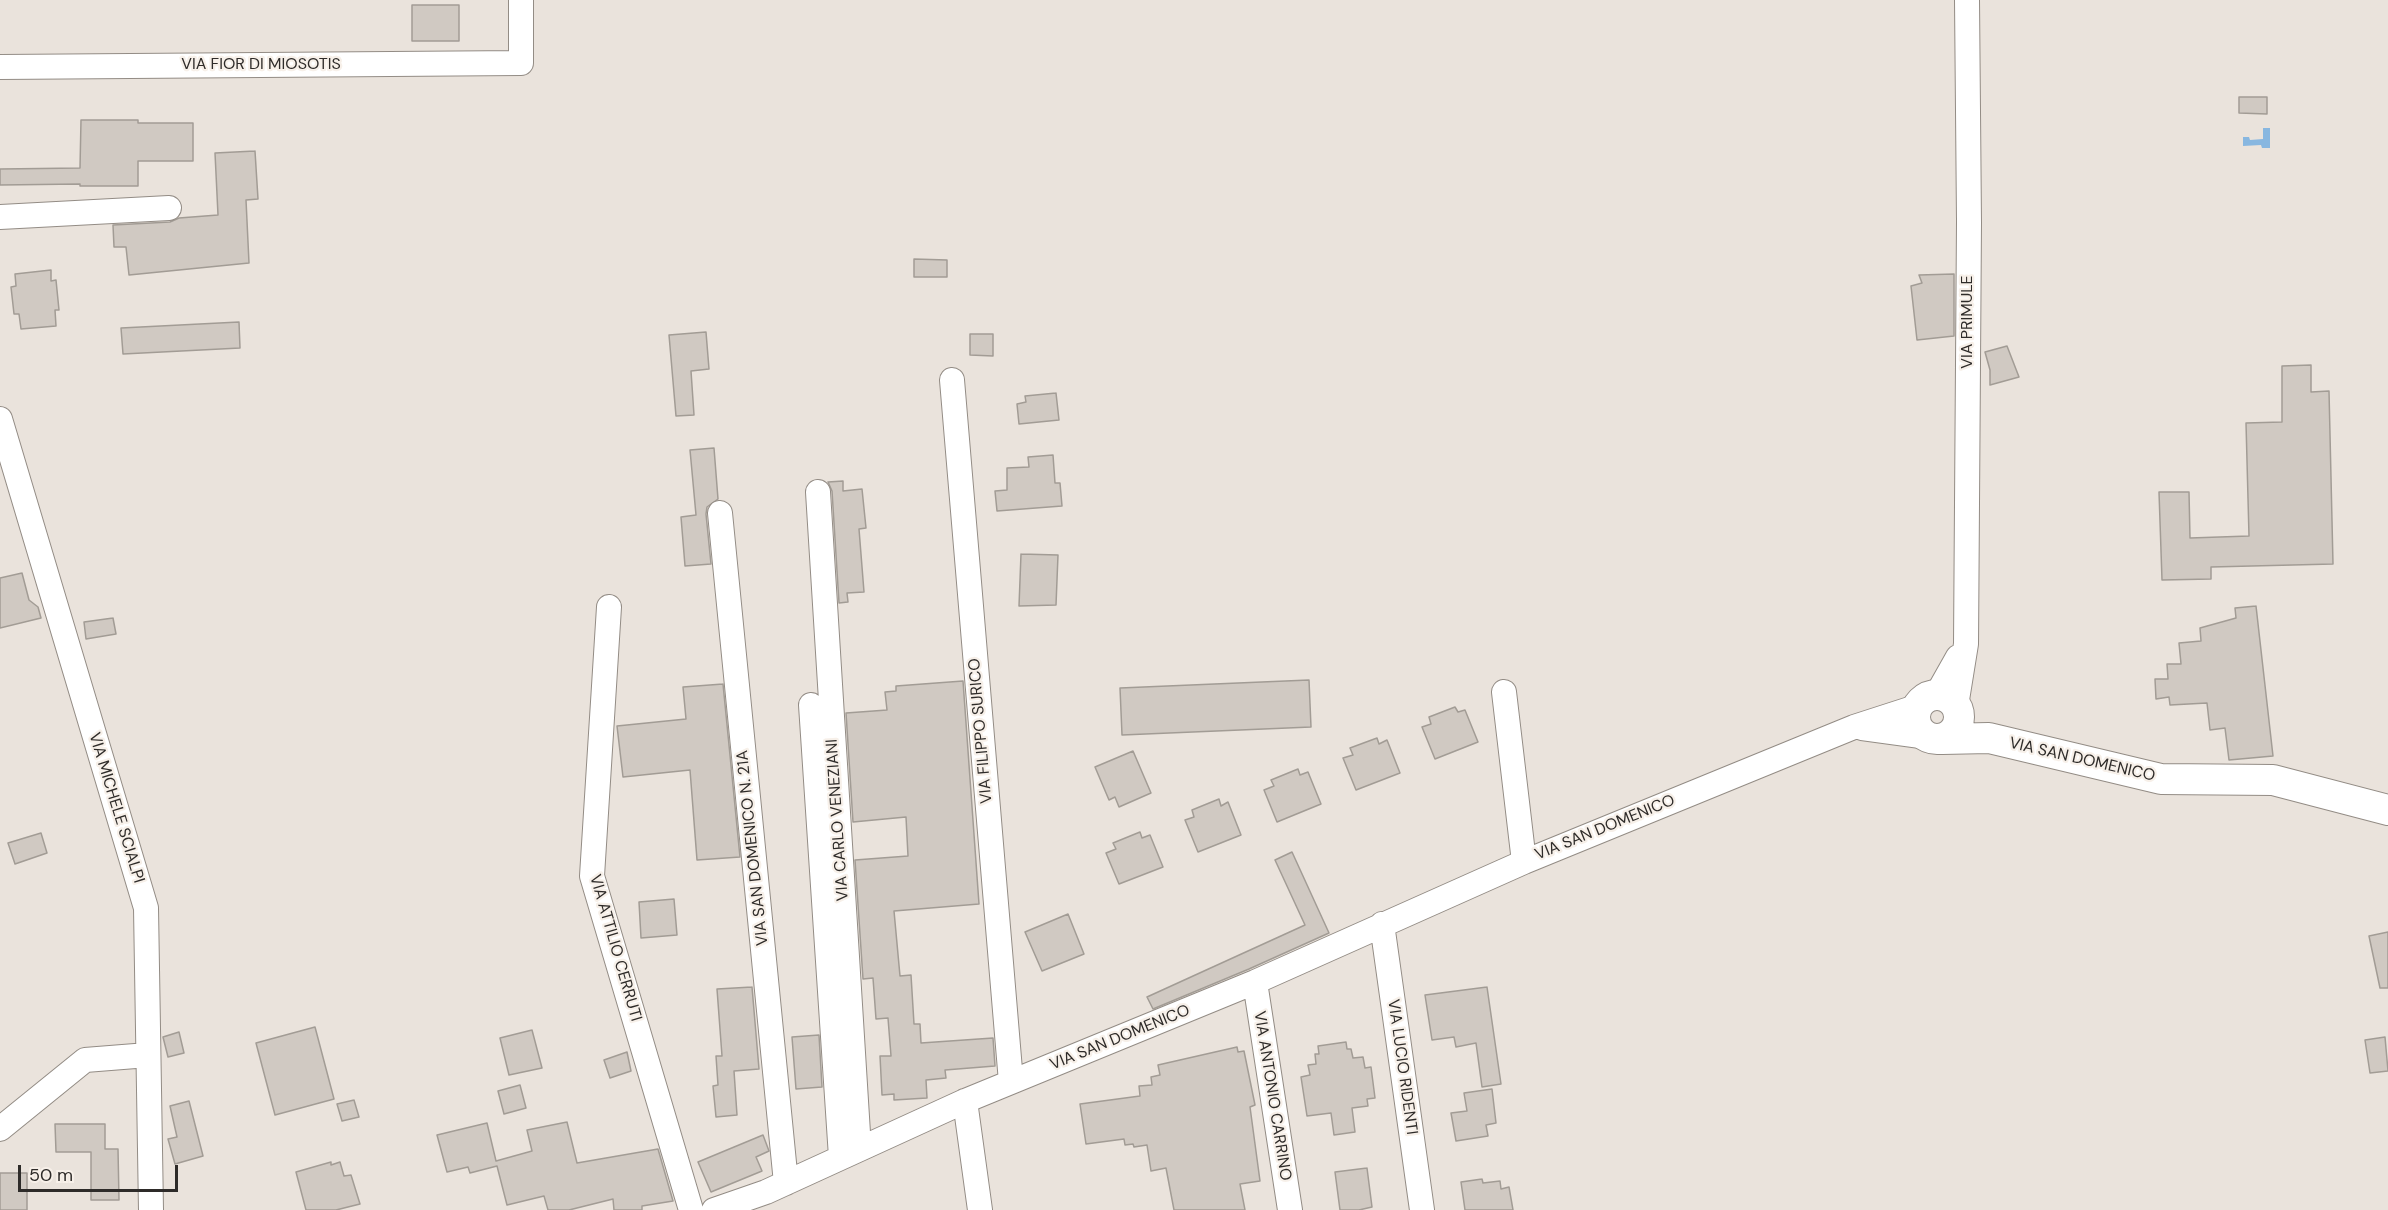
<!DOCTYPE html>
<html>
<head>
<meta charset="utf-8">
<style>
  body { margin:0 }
  #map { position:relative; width:2388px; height:1210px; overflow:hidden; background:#eae3dc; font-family:"DM Sans",sans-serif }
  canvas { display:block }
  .scale { position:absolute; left:18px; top:1165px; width:160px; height:27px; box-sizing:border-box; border:3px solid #2e2b29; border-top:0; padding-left:8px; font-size:18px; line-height:21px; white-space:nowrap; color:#2e2b29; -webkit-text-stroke:4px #f7f0e9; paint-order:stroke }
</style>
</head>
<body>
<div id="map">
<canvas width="2388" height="1210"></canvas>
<div class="scale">50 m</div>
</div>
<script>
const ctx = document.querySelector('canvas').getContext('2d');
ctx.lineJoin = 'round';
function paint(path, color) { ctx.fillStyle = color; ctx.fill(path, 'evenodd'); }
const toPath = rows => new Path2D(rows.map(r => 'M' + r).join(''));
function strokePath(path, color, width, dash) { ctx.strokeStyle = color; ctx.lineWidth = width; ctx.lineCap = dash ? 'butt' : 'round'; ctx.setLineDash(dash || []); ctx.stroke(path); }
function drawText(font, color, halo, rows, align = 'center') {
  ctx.font = font + ' "DM Sans",sans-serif'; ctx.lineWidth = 4.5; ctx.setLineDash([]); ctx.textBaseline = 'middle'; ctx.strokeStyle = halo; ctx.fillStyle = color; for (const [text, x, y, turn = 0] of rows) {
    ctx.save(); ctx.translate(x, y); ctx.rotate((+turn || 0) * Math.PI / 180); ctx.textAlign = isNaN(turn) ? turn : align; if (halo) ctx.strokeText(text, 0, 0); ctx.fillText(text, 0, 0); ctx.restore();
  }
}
const water = toPath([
  [2263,128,2270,128,2270,148,2262,148,2261,145,2243,146,2243,137,2249,137,2250,140,2263,139]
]);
const building = toPath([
  [412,5,459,5,459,41,412,41,412,5],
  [2239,97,2267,97,2267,114,2239,113,2239,97],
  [81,120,138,120,138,123,193,123,193,161,138,161,138,186,80,186,80,184,0,185,0,169,80,168,81,120],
  [255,151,258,199,246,200,249,263,129,275,126,247,114,247,113,225,170,222,179,218,218,215,215,153,255,151],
  [914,259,947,260,947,277,914,277,914,259],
  [51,270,51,281,56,280,59,310,55,310,56,326,21,329,19,314,14,314,11,287,16,286,15,274,51,270],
  [1954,274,1954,336,1917,340,1911,286,1922,283,1919,275,1954,274],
  [239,322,240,348,123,354,121,328,239,322],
  [706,332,709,369,691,371,694,415,676,416,669,335,706,332],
  [970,334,993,334,993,356,970,355,970,334],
  [2007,346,2019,377,1990,385,1990,370,1985,352,2007,346],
  [2311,365,2311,392,2329,391,2333,564,2211,567,2211,579,2162,580,2159,492,2189,492,2190,538,2249,536,2246,423,2282,422,2282,366,2311,365],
  [1056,393,1059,420,1019,424,1017,404,1026,402,1025,396,1056,393],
  [714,448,718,499,707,507,706,514,711,564,685,566,681,517,696,515,690,450,714,448],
  [1053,455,1055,483,1060,483,1062,506,997,511,995,491,1007,490,1007,468,1029,467,1028,457,1053,455],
  [843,481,843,491,862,489,866,528,859,529,864,592,847,593,848,602,839,603,832,491,828,482,843,481],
  [1021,554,1058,555,1056,605,1019,606,1021,554],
  [22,573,29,600,38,607,41,618,0,628,0,578,22,573],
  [2256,606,2273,756,2229,760,2225,728,2210,730,2207,703,2170,705,2169,697,2156,699,2155,679,2168,679,2167,664,2181,664,2179,643,2201,641,2200,628,2236,618,2235,608,2256,606],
  [113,618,116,634,86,639,84,622,113,618],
  [1309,680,1311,727,1122,735,1120,688,1309,680],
  [963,681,979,904,894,911,900,976,911,975,914,1024,920,1024,921,1043,993,1038,995,1066,945,1070,946,1078,926,1080,927,1098,894,1100,894,1094,882,1095,880,1056,891,1056,888,1018,876,1019,873,978,863,979,855,860,908,856,906,817,853,822,846,713,887,710,885,692,896,691,896,686,963,681],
  [723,684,740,857,697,860,690,770,623,777,617,726,686,719,683,687,723,684],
  [1455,707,1458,712,1465,710,1478,742,1435,759,1422,727,1431,724,1429,717,1455,707],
  [1377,738,1379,744,1387,740,1400,773,1356,790,1343,758,1353,755,1350,748,1377,738],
  [1133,751,1151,793,1119,807,1115,797,1109,800,1095,767,1133,751],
  [1298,769,1300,775,1308,772,1321,804,1277,822,1264,790,1274,786,1271,780,1298,769],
  [1219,799,1221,806,1228,802,1241,835,1198,852,1185,820,1194,817,1192,810,1219,799],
  [1140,832,1142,838,1150,835,1163,867,1119,884,1106,853,1116,849,1113,843,1140,832],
  [41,833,47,853,15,864,8,843,41,833],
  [1292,852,1329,933,1249,969,1153,1009,1147,997,1305,925,1275,860,1292,852],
  [674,899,677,935,641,938,639,902,674,899],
  [1068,914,1084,954,1042,971,1025,932,1068,914],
  [2388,932,2388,988,2380,988,2369,936,2388,932],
  [752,987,759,1069,734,1071,737,1115,716,1117,713,1086,718,1085,716,1056,722,1056,717,989,752,987],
  [1487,987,1501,1084,1482,1087,1476,1043,1456,1047,1454,1037,1432,1040,1425,995,1487,987],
  [315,1027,334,1099,275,1115,256,1043,315,1027],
  [532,1030,542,1068,509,1075,500,1038,532,1030],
  [179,1032,184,1053,168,1057,163,1037,179,1032],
  [819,1035,822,1087,796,1089,792,1037,819,1035],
  [2385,1037,2388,1071,2370,1073,2365,1040,2385,1037],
  [1346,1042,1347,1049,1351,1049,1353,1058,1363,1057,1365,1068,1371,1067,1375,1098,1367,1099,1368,1106,1352,1108,1355,1132,1334,1135,1331,1113,1307,1116,1301,1077,1310,1075,1308,1065,1316,1064,1315,1054,1319,1054,1318,1046,1346,1042],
  [1237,1047,1238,1052,1244,1051,1255,1105,1250,1107,1260,1181,1240,1184,1245,1210,1174,1210,1166,1168,1151,1171,1147,1145,1134,1147,1133,1144,1125,1145,1124,1139,1086,1144,1080,1104,1140,1096,1139,1086,1152,1085,1151,1077,1160,1075,1158,1065,1237,1047],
  [627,1052,631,1071,610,1078,604,1060,627,1052],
  [520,1085,526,1108,504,1114,498,1091,520,1085],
  [1492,1089,1496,1123,1486,1125,1488,1136,1456,1141,1451,1113,1467,1111,1464,1093,1492,1089],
  [354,1100,359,1117,342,1121,337,1104,354,1100],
  [189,1101,203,1156,175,1164,168,1139,177,1137,170,1106,189,1101],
  [567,1122,577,1163,658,1149,673,1201,642,1206,642,1210,614,1210,613,1199,569,1210,548,1210,544,1196,507,1205,497,1166,470,1173,468,1167,447,1172,437,1135,487,1123,496,1161,532,1151,527,1130,567,1122],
  [55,1124,105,1124,105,1149,118,1149,119,1200,91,1200,91,1152,56,1152,55,1124],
  [763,1135,769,1151,756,1157,762,1171,711,1192,698,1162,763,1135],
  [331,1162,331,1165,340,1162,344,1176,351,1175,360,1204,336,1210,306,1210,296,1172,331,1162],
  [1367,1168,1372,1207,1359,1210,1340,1210,1335,1172,1367,1168],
  [0,1173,27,1173,27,1210,0,1210,0,1173],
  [1482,1179,1483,1183,1500,1181,1501,1189,1509,1187,1513,1210,1465,1210,1461,1182,1482,1179]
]);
const minor = toPath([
  [0,67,521,63,521,0],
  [0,217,169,208],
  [952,380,1011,1082],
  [0,419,146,908,151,1210],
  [818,492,859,1149],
  [720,513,786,1183],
  [609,607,592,876,691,1210],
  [1504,692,1524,862],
  [1936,696,1958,657],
  [811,705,841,1157],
  [1956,706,1966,644,1969,222,1967,0],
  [1862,728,1928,737],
  [1382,924,1422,1210],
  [1255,982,1290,1210],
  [965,1101,980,1210],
  [0,1129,85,1060,148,1055],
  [714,1210,766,1192,965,1101,1255,982,1524,862,1854,727,1919,706]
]);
const tertiary = toPath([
  '1915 717a22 22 0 1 1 44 0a22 22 0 1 1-44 0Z',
  [1942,739,1989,738,2161,779,2273,780,2388,810]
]);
const streetNames = [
  ["VIA FIOR DI MIOSOTIS",261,65],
  ["VIA PRIMULE",1968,322,-90],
  ["VIA FILIPPO SURICO",981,731,-95],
  ["VIA SAN DOMENICO",2082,760,13],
  ["VIA MICHELE SCIALPI",116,808,73],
  ["VIA CARLO VENEZIANI",838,820,-94],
  ["VIA SAN DOMENICO",1605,828,-22],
  ["VIA SAN DOMENICO N. 21A",753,848,-96],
  ["VIA ATTILIO CERRUTI",615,948,74],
  ["VIA SAN DOMENICO",1120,1038,-22],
  ["VIA LUCIO RIDENTI",1402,1067,82],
  ["VIA ANTONIO CARRINO",1272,1096,81]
];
paint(water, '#88b7e0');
paint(building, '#d0c9c2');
strokePath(building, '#a29c95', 1.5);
strokePath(minor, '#938c85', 26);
strokePath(tertiary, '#938c85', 32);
strokePath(minor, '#fff', 24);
strokePath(tertiary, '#fff', 30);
drawText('16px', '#2e2b29', '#f7f0e9', streetNames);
</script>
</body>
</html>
